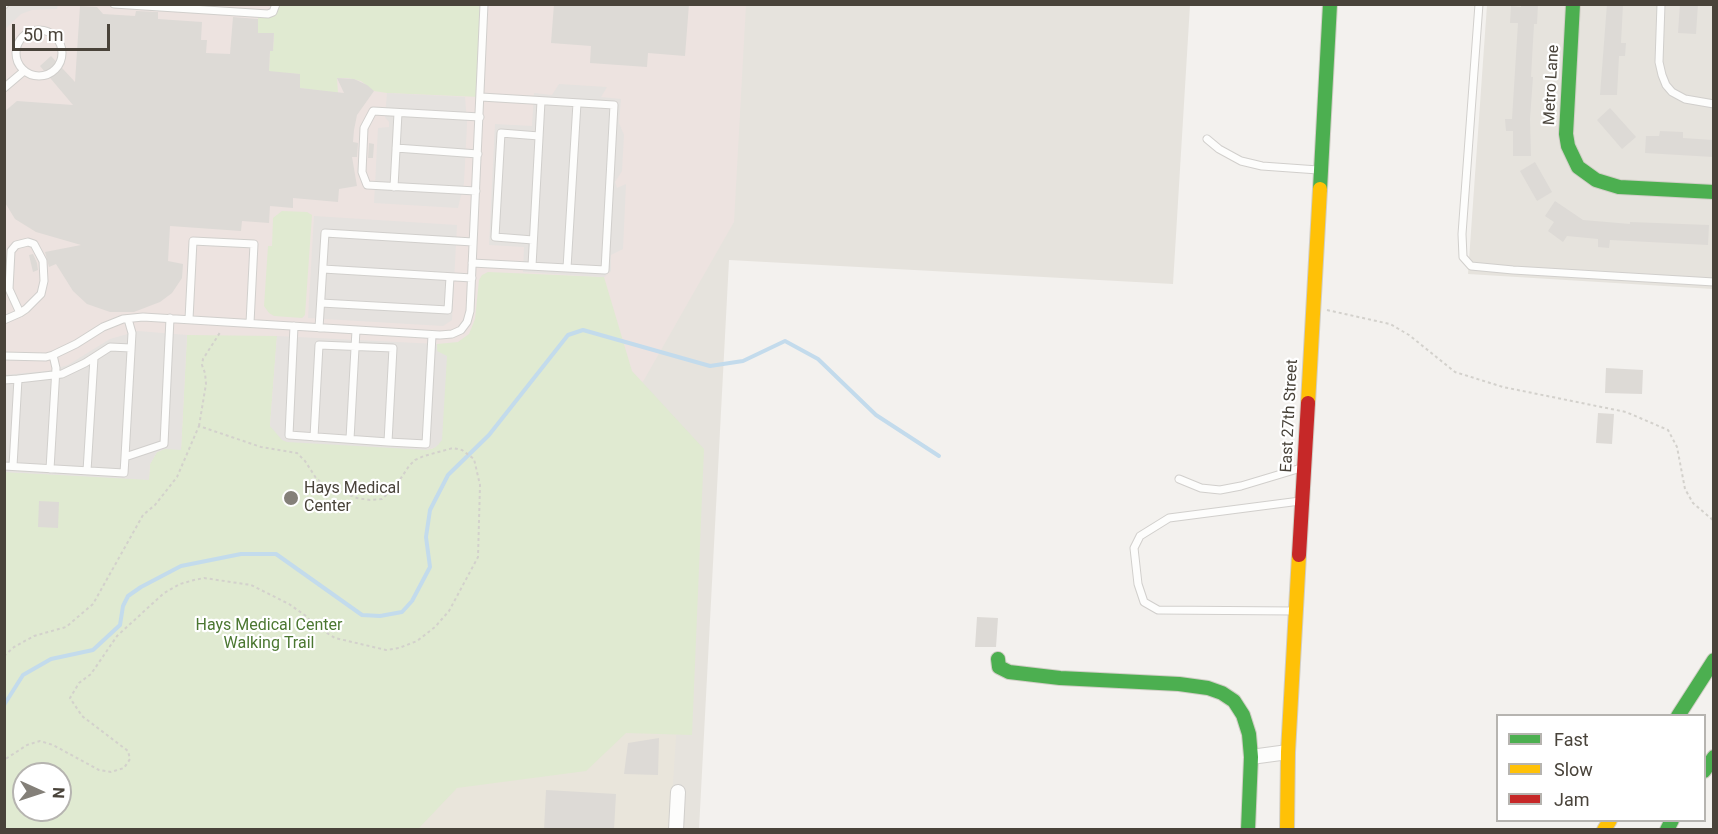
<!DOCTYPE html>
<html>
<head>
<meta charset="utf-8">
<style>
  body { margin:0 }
  #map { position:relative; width:1718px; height:834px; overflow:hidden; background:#f3f1ee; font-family:Roboto,sans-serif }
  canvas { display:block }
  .frame { position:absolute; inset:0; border:6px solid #49433a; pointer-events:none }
  .legend { position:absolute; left:1496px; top:714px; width:210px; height:108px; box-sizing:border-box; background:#fff; border:2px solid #b6b4b0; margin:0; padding:8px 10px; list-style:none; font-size:18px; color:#49433a }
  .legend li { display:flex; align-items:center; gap:12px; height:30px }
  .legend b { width:30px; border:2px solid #b6b4b0 }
  .north { position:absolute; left:12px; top:762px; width:60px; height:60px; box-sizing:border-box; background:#fff; border:2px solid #b6b4b0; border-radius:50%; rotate:93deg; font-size:16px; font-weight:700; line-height:24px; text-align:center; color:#49433a }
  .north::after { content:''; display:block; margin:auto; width:21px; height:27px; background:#848079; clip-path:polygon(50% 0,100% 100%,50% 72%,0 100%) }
  .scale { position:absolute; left:12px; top:24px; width:98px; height:27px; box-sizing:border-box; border:3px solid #49433a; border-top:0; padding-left:8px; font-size:18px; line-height:21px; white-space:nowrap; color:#49433a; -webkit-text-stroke:4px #fff; paint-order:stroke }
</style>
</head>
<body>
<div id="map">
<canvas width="1718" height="834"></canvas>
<div class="frame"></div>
<ul class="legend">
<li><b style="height:8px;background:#4caf50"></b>Fast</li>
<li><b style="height:8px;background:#ffc107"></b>Slow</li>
<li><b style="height:8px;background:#c62828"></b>Jam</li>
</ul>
<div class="north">N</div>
<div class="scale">50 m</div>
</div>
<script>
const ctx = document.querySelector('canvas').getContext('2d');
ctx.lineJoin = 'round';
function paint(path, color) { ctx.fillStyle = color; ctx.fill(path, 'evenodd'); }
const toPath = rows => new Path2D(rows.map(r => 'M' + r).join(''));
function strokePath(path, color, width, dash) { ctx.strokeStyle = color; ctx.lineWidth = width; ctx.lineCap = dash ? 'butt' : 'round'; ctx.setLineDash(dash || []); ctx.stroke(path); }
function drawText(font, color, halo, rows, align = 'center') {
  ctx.font = font + ' Roboto,sans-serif'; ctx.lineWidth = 4.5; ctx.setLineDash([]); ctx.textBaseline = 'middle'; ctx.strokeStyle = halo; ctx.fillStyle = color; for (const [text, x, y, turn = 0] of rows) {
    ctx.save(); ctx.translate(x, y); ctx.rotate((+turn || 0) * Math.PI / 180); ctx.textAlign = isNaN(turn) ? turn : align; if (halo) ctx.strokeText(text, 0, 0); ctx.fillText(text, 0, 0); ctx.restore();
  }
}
const residential = toPath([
  [5,5,1190,5,1173,284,729,260,699,829,5,830],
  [24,774,60,774,60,810,24,810],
  [1487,5,1713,5,1713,289,1468,274]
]);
const education = toPath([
  [608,715,677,722,670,829,381,830,435,788]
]);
const medical = toPath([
  [4,5,746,5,734,222,388,829,5,812],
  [24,774,60,774,60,810,24,810]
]);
const green = toPath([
  [276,5,484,5,481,97,387,93,374,91,361,81,348,78,337,78,338,93,300,88,300,74,285,73,268,94,270,51,273,50,274,34,258,33,258,13,268,14],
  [282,211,307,212,312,215,305,315,302,318,274,316,269,313,264,306,268,246,272,246,273,218],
  [488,272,604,277,632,371,704,449,692,735,626,733,586,771,457,788,418,829,28,830,5,828,5,472,149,479,150,464,157,452,164,449,181,449,187,335,277,336,270,426,432,449,439,444,437,344,458,342,469,334,475,319,479,280,482,275],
  [24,774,60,774,60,810,24,810]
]);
const parking = toPath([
  [5,5,58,5,57,9,32,10,21,14,5,29],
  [559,84,607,87,601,97,621,99,619,123,624,135,622,171,615,182,617,188,626,184,623,249,611,255,611,271,604,277,523,272,524,247,489,245,495,124,532,126,534,93,552,95],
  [387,93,465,97,467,124,464,183,458,208,374,203,378,128,389,127,389,122,385,117],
  [314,216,457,225,452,320,443,326,308,318],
  [138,331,187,335,181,450,165,449,157,452,150,464,149,480,5,472,4,375,47,371,68,365,110,339],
  [277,336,437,344,437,351,447,356,442,440,436,447,427,450,287,442,282,440,270,426]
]);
const stream = toPath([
  [4,705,23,675,51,659,93,650,120,625,123,606,128,596,141,587,181,566,241,554,276,554,362,615,380,616,402,612,412,601,430,567,426,537,430,510,448,475,489,435,568,335,583,330,710,366,743,361,785,341,818,359,876,415,939,456]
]);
const building = toPath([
  [554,4,689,4,685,56,648,53,647,67,590,63,591,46,551,43],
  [1521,4,1538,4,1537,24,1534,24,1531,77,1533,77,1530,119,1531,156,1513,156,1513,131,1506,131,1505,119,1512,119,1518,23,1510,23,1511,6,1521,7],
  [1607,4,1623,4,1621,43,1626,43,1625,56,1619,56,1617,95,1600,95],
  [1680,4,1698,4,1696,34,1678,33],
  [80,6,97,7,103,14,135,16,136,11,158,12,158,19,202,22,201,40,207,40,206,53,230,54,233,17,258,19,258,33,274,33,273,51,270,51,269,71,300,74,300,88,344,93,337,78,354,79,367,85,374,91,357,115,354,130,353,142,358,143,357,157,352,157,357,186,339,189,338,202,293,198,293,208,270,206,269,223,242,221,241,231,170,226,168,261,183,264,182,278,172,293,160,302,134,312,110,312,87,304,73,291,56,264,49,267,45,252,81,245,36,232,15,219,4,201,4,112,17,101,73,105,40,66,51,56,75,82],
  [1610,108,1636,137,1622,149,1597,120],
  [1660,131,1683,132,1683,138,1713,140,1713,157,1645,153,1646,136,1659,136],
  [369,143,374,144,373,158,368,158],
  [1535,162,1552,192,1537,201,1520,171],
  [1555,201,1583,220,1630,224,1630,222,1709,225,1708,245,1610,240,1609,248,1598,247,1598,239,1567,236,1563,242,1548,231,1554,222,1545,216],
  [33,254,37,263,38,270,33,272,29,255],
  [1606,368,1643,370,1642,394,1605,393],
  [1598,413,1614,414,1612,444,1596,443],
  [39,501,59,502,58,528,38,527],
  [977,617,998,618,996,647,975,647],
  [659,738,658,775,624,774,628,743],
  [546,790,616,794,614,830,544,830]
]);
const path = toPath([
  [1327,310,1390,324,1409,335,1455,372,1503,387,1626,412,1668,430,1677,447,1685,489,1693,503,1714,521],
  [199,426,206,384,205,373,202,365,203,359,221,331],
  [4,656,14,647,34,636,66,627,93,604,143,515,155,505,177,477,199,426,261,447,297,453,305,461,316,478,325,486,357,498,370,500,382,499,395,487,409,466,415,460,424,456,453,448,462,450,474,459,480,485,478,557,449,611,435,627,417,641,399,648,386,650,335,638,314,625,306,616,289,604,251,585,204,578,194,580,180,584,164,593,117,636,91,674,79,683,70,698,82,716,128,751,130,759,124,768,111,772,99,770,53,745,40,741,27,745,4,760]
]);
const lane = toPath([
  [114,4,268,14,273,12,276,4],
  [1479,4,1462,234,1463,257,1471,266,1513,270,1714,282],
  [1661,4,1659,62,1662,75,1666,85,1672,92,1685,99,1714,104],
  [4,5,5,4],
  '16 53a23 23 0 1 1 46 0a23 23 0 1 1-46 0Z',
  [4,88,24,71],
  [1207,139,1219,149,1241,161,1262,166,1318,170],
  [396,148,478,154],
  [394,187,398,113],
  [476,191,367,185,362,172,364,128,373,111,480,117],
  [533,240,495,237,501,133,539,136],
  [472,263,605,270,614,105,481,97],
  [532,266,541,101],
  [567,268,577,103],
  [323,269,472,278],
  [321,303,448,310,450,277],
  [189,319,193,241,254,244,250,323],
  [4,320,20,313,26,309,41,294,44,281,43,261,34,244,28,242,16,245,11,251,9,289,20,313],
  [294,326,289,435,388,442,426,444,432,335],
  [319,328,325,233,473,242],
  [4,356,46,357,53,355,76,344,103,327,123,319,143,317,440,335,452,334,461,330,467,322,470,311,484,4],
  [4,380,18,379],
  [314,437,319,345,393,348,388,442],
  [350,439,356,330],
  [125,457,132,333,128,319],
  [4,466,124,473,125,457,164,444,170,318],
  [13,466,18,379,62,374,85,363,110,347,131,348],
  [50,469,56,368,53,355],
  [87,471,94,358],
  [1179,479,1201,488,1220,490,1241,486,1301,468],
  [1294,611,1158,610,1144,602,1138,584,1134,548,1140,536,1169,518,1300,501]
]);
const street = toPath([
  [1251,757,1288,752],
  [676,830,678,792]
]);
const fast = toPath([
  [1573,4,1566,134,1568,146,1578,167,1596,180,1619,187,1714,192],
  [1320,189,1330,4],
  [998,659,999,667,1009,672,1060,678,1179,684,1208,688,1222,693,1234,701,1243,715,1249,734,1251,757,1248,830],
  [1678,716,1714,660],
  [1704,771,1714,757],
  [1667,830,1672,820]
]);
const slow = toPath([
  [1308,403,1320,189],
  [1287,830,1288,752,1299,555],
  [1604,830,1610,820]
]);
const jam = toPath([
  [1299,555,1308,403]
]);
const markers = [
  [291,498,8,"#848079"]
];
const streetNames = [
  ["Metro Lane",1552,85,-87],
  ["East 27th Street",1290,416,-87]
];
const poiNames = [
  ["Hays Medical",304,489],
  ["Center",304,507]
];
const parkNames = [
  ["Hays Medical Center",269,626],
  ["Walking Trail",269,644]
];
paint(residential, '#e6e3dd');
paint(education, '#e9e5db');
paint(medical, '#ede3e0');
paint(green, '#e0ead1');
paint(parking, '#e5e2df');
strokePath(stream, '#c3dbec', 4);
paint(building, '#dddad6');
strokePath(lane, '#d1cfcc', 9);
strokePath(street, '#d1cfcc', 16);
strokePath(fast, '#d1cec6', 16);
strokePath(slow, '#d1cec6', 16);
strokePath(jam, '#d1cec6', 16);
strokePath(path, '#d3d1cc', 2, [3, 3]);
strokePath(lane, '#fdfdfc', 7);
strokePath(street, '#fdfdfc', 14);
strokePath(fast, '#4caf50', 14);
strokePath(slow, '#ffc107', 14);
strokePath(jam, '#c62828', 14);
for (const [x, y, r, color] of markers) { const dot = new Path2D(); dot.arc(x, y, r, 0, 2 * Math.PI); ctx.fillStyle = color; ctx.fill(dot); strokePath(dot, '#fff', 2); }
drawText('16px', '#49433a', '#fff', streetNames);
drawText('16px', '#49433a', '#fff', poiNames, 'left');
drawText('16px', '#4b7731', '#fff', parkNames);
</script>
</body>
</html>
